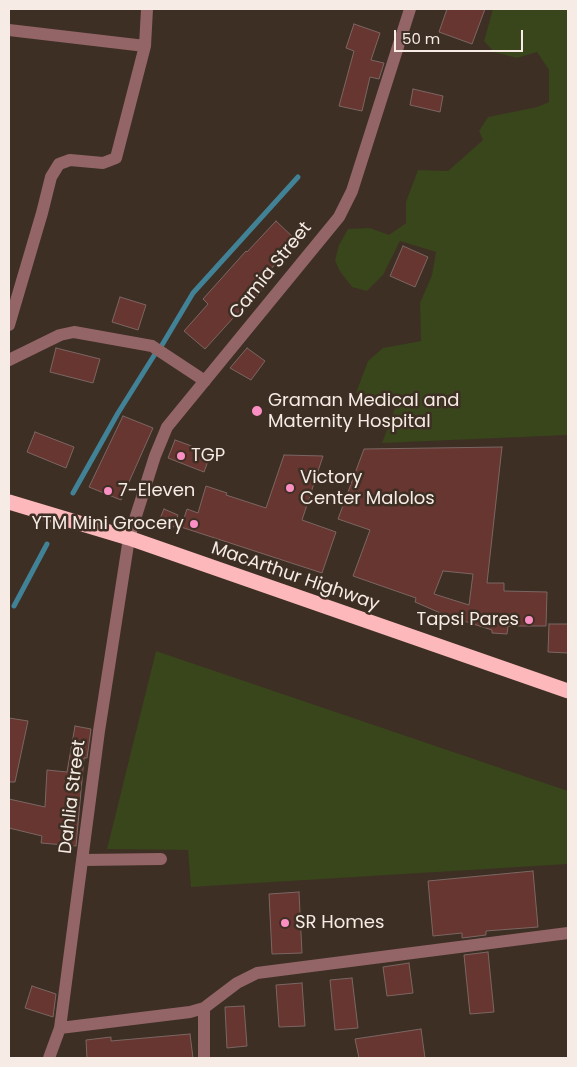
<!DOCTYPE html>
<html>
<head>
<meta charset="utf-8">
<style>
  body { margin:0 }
  #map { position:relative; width:577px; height:1067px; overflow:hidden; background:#3d2f24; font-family:Poppins,sans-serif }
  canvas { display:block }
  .frame { position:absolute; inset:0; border:10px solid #f6ece5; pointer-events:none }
  .scale { position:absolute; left:394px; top:30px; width:129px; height:22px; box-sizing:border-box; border:2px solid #f6ece5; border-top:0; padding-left:6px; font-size:15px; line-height:18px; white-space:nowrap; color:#f6ece5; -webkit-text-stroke:4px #3d2f24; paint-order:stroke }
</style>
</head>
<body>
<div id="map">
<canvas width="577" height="1067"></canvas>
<div class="frame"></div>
<div class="scale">50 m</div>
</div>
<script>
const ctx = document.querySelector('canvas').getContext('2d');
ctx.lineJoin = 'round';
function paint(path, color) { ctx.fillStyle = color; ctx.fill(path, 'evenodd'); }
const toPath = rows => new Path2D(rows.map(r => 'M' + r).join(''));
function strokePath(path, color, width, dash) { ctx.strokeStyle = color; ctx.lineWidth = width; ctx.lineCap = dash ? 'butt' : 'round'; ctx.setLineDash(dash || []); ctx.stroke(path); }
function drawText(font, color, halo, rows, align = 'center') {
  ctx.font = font + ' Poppins,sans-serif'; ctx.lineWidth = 5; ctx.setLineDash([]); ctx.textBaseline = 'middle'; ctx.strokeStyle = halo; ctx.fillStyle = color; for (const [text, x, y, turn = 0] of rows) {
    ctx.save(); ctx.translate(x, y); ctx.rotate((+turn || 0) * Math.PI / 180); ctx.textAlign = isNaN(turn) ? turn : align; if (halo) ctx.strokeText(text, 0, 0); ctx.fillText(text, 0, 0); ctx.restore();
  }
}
const green = toPath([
  [493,9,568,9,568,435,382,443,395,408,356,393,368,361,383,348,421,341,420,303,432,275,436,252,400,241,383,275,367,291,352,287,339,270,335,260,339,245,348,229,370,228,389,235,406,223,406,202,418,170,448,171,483,140,479,131,488,117,537,107,549,102,549,70,537,52,517,58,494,52,484,41],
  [156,651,568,791,568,864,191,887,188,850,107,849]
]);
const stream = toPath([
  [162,345,193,293,298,177],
  [73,493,118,413,155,354],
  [14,606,47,544]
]);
const building = toPath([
  [447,9,485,9,472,44,439,32,447,9],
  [354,24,380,33,371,60,384,63,379,79,370,77,362,111,339,106,354,51,346,48,354,24],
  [413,89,443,96,440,112,410,105,413,89],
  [276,221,297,241,269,271,274,276,255,298,253,296,205,349,184,331,208,304,203,299,246,251,247,252,276,221],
  [403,246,428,257,415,287,390,276,403,246],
  [120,297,146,305,138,330,112,322,120,297],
  [56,348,100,359,93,383,50,372,56,348],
  [247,348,265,361,251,380,230,368,247,348],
  [123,416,153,428,121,500,89,487,123,416],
  [35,432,74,447,66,468,27,452,35,432],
  [175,440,211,453,204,472,168,458,175,440],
  [502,447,487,583,504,583,504,591,547,592,546,626,508,626,507,634,492,633,492,630,445,615,415,602,416,598,353,576,370,530,338,519,364,449,502,447],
  [443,571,473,574,469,605,434,594,443,571],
  [284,455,323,456,302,520,336,532,322,573,181,527,187,509,198,513,206,486,227,493,226,495,266,508,284,455],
  [164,509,178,515,174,527,159,521,164,509],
  [549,624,568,624,568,653,548,652,549,624],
  [9,718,28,721,15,782,9,782,9,718],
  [75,726,91,729,87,758,84,758,76,846,41,843,42,836,9,828,9,799,45,807,47,770,67,772,75,726],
  [533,871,538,927,486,931,486,935,462,938,462,933,433,936,428,881,533,871],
  [299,892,302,953,272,954,269,894,299,892],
  [488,952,494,1012,470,1014,464,955,488,952],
  [409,963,413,993,387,996,383,967,409,963],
  [352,978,358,1028,335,1030,330,980,352,978],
  [302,983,305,1026,279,1027,276,985,302,983],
  [32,986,56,994,53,1017,25,1008,32,986],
  [244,1006,247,1046,227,1048,225,1007,244,1006],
  [421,1029,425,1058,359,1058,355,1039,421,1029],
  [190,1034,193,1058,87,1058,86,1040,111,1037,111,1041,190,1034]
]);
const minor = toPath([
  [9,30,145,46],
  [9,325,42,213,51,177,59,164,70,160,103,163,116,158,145,46,147,9],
  [9,360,60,335,74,332,152,346,205,381],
  [83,860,161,859],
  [204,1008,204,1058],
  [60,1028,190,1012,204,1008,237,983,257,973,568,933],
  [49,1058,60,1028,99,731,129,538,155,456,167,427,339,217,352,191,410,9]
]);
const highway = toPath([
  [9,502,129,538,568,691]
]);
const markers = [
  [257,411,6,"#fb8fc4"],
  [181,456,5,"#fb8fc4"],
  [290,488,5,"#fb8fc4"],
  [108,491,5,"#fb8fc4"],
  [194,524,5,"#fb8fc4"],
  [529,620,5,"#fb8fc4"],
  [285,923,5,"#fb8fc4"]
];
const streetNames = [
  ["Camia Street",271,271,-51],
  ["MacArthur Highway",295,577,19],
  ["Dahlia Street",73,797,-83]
];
const poiNames = [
  ["Graman Medical and",268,401],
  ["Maternity Hospital",268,422],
  ["TGP",191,456],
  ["Victory",300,478],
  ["Center Malolos",300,499],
  ["7-Eleven",118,491],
  ["YTM Mini Grocery",184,524,"right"],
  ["Tapsi Pares",519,620,"right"],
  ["SR Homes",295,923]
];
paint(green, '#39451b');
strokePath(stream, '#418297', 5);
paint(building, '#683630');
strokePath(building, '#7b6663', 1);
strokePath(minor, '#936567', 12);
strokePath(highway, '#fdb8bb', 15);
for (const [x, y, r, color] of markers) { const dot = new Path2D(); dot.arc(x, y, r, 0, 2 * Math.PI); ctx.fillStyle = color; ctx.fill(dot); strokePath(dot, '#3d2f24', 2); }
drawText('18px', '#f6ece5', '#3d2f24', streetNames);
drawText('18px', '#f6ece5', '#3d2f24', poiNames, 'left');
</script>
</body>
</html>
